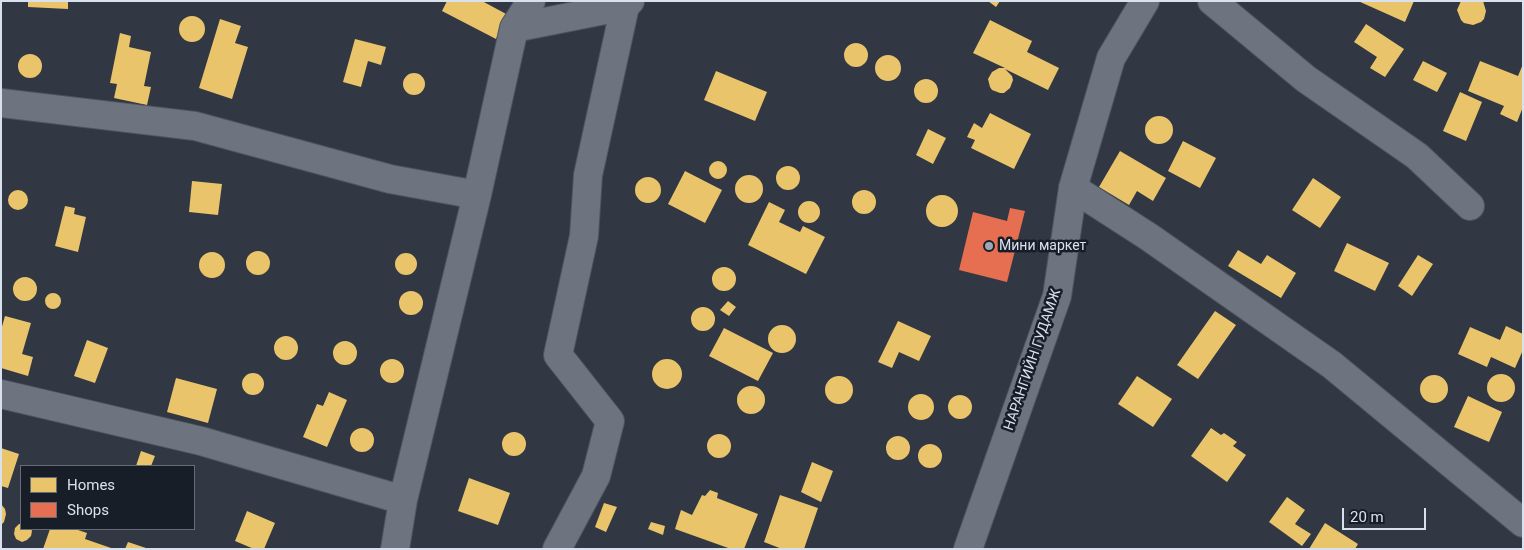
<!DOCTYPE html>
<html>
<head>
<meta charset="utf-8">
<style>
  body { margin:0 }
  #map { position:relative; width:1524px; height:550px; overflow:hidden; background:#313844; font-family:Roboto,sans-serif }
  canvas { display:block }
  .frame { position:absolute; inset:0; border:2px solid #d9e1ef; pointer-events:none }
  .legend { position:absolute; left:20px; top:465px; width:175px; height:65px; box-sizing:border-box; background:#181e28; border:1px solid #656c78; margin:0; padding:6px 9px; list-style:none; font-size:15px; color:#d9e1ef }
  .legend li { display:flex; align-items:center; gap:10px; height:25px }
  .legend b { width:25px; border:1px solid #656c78 }
  .scale { position:absolute; left:1342px; top:508px; width:84px; height:22px; box-sizing:border-box; border:2px solid #d9e1ef; border-top:0; padding-left:6px; font-size:15px; line-height:18px; white-space:nowrap; color:#d9e1ef; -webkit-text-stroke:4px #181e28; paint-order:stroke }
</style>
</head>
<body>
<div id="map">
<canvas width="1524" height="550"></canvas>
<div class="frame"></div>
<ul class="legend">
<li><b style="height:14px;background:#e9c46a"></b>Homes</li>
<li><b style="height:14px;background:#e76f51"></b>Shops</li>
</ul>
<div class="scale">20 m</div>
</div>
<script>
const ctx = document.querySelector('canvas').getContext('2d');
ctx.lineJoin = 'round';
function paint(path, color) { ctx.fillStyle = color; ctx.fill(path, 'evenodd'); }
const toPath = rows => new Path2D(rows.map(r => 'M' + r).join(''));
function strokePath(path, color, width, dash) { ctx.strokeStyle = color; ctx.lineWidth = width; ctx.lineCap = dash ? 'butt' : 'round'; ctx.setLineDash(dash || []); ctx.stroke(path); }
function drawText(font, color, halo, rows, align = 'center') {
  ctx.font = font + ' Roboto,sans-serif'; ctx.lineWidth = 5; ctx.setLineDash([]); ctx.textBaseline = 'middle'; ctx.strokeStyle = halo; ctx.fillStyle = color; for (const [text, x, y, turn = 0] of rows) {
    ctx.save(); ctx.translate(x, y); ctx.rotate((+turn || 0) * Math.PI / 180); ctx.textAlign = isNaN(turn) ? turn : align; if (halo) ctx.strokeText(text, 0, 0); ctx.fillText(text, 0, 0); ctx.restore();
  }
}
const homes = toPath([
  [28,1,68,1,68,9,28,7],
  [447,1,482,1,508,15,496,39,442,11],
  [988,1,1000,1,996,7],
  [1358,1,1414,1,1405,22],
  [1461,1,1483,1,1486,11,1484,19,1481,22,1473,25,1464,23,1461,20,1457,10],
  '179 29a13 13 0 1 1 26 0a13 13 0 1 1-26 0Z',
  [220,19,241,26,235,43,248,47,232,99,199,88],
  [990,20,1032,41,1027,52,1059,68,1048,90,1005,69,1012,76,1013,80,1010,88,1004,93,1000,93,992,90,990,87,988,79,992,72,999,68,1005,68,973,53],
  [1366,24,1404,49,1385,77,1370,68,1377,57,1354,42],
  [120,33,131,36,129,47,151,52,144,86,151,87,147,105,114,98,117,84,110,83],
  [355,39,386,47,381,65,368,61,361,87,343,82],
  '844 55a12 12 0 1 1 24 0a12 12 0 1 1-24 0Z',
  '18 66a12 12 0 1 1 24 0a12 12 0 1 1-24 0Z',
  '875 68a13 13 0 1 1 26 0a13 13 0 1 1-26 0Z',
  [1423,61,1447,73,1437,92,1413,80],
  [1480,61,1518,76,1523,64,1523,107,1517,122,1500,114,1504,106,1468,91],
  [716,71,767,92,755,121,704,100],
  '403 84a11 11 0 1 1 22 0a11 11 0 1 1-22 0Z',
  '914 91a12 12 0 1 1 24 0a12 12 0 1 1-24 0Z',
  [1460,92,1482,102,1466,141,1443,131],
  [990,113,1031,134,1014,169,971,148,975,140,967,137,974,123,982,128],
  '1145 130a14 14 0 1 1 28 0a14 14 0 1 1-28 0Z',
  [928,129,946,138,933,164,916,155],
  [1183,141,1216,158,1200,188,1168,171],
  [1120,151,1166,178,1153,201,1137,191,1129,205,1099,187],
  '709 170a9 9 0 1 1 18 0a9 9 0 1 1-18 0Z',
  '776 178a12 12 0 1 1 24 0a12 12 0 1 1-24 0Z',
  [685,171,722,190,705,223,668,204],
  '735 189a14 14 0 1 1 28 0a14 14 0 1 1-28 0Z',
  '635 190a13 13 0 1 1 26 0a13 13 0 1 1-26 0Z',
  [1313,178,1341,197,1320,228,1292,210],
  [192,181,222,184,218,215,189,212],
  '8 200a10 10 0 1 1 20 0a10 10 0 1 1-20 0Z',
  '852 202a12 12 0 1 1 24 0a12 12 0 1 1-24 0Z',
  '926 211a16 16 0 1 1 32 0a16 16 0 1 1-32 0Z',
  '798 212a11 11 0 1 1 22 0a11 11 0 1 1-22 0Z',
  [769,202,785,210,779,222,800,232,803,226,825,237,806,274,748,245],
  [65,206,75,208,74,214,86,217,78,252,55,246],
  [1347,243,1389,263,1375,291,1334,271],
  [1238,250,1261,264,1267,255,1296,273,1281,298,1228,266],
  '246 263a12 12 0 1 1 24 0a12 12 0 1 1-24 0Z',
  '199 265a13 13 0 1 1 26 0a13 13 0 1 1-26 0Z',
  '395 264a11 11 0 1 1 22 0a11 11 0 1 1-22 0Z',
  [1418,255,1433,264,1412,296,1398,286],
  '712 279a12 12 0 1 1 24 0a12 12 0 1 1-24 0Z',
  '13 289a12 12 0 1 1 24 0a12 12 0 1 1-24 0Z',
  '399 303a12 12 0 1 1 24 0a12 12 0 1 1-24 0Z',
  '45 301a8 8 0 1 1 16 0a8 8 0 1 1-16 0Z',
  [728,301,736,307,729,316,720,310],
  '691 319a12 12 0 1 1 24 0a12 12 0 1 1-24 0Z',
  [1215,311,1236,325,1198,379,1177,365],
  [5,316,31,323,22,354,33,357,28,376,1,368,1,330],
  [898,321,931,336,919,361,899,352,892,368,878,362],
  '768 339a14 14 0 1 1 28 0a14 14 0 1 1-28 0Z',
  [1506,326,1523,334,1523,350,1515,368,1491,357,1487,367,1458,354,1470,327,1500,340],
  [724,328,773,353,758,381,709,356],
  '274 348a12 12 0 1 1 24 0a12 12 0 1 1-24 0Z',
  [87,340,108,348,95,383,74,376],
  '333 353a12 12 0 1 1 24 0a12 12 0 1 1-24 0Z',
  '380 371a12 12 0 1 1 24 0a12 12 0 1 1-24 0Z',
  '652 374a15 15 0 1 1 30 0a15 15 0 1 1-30 0Z',
  '242 384a11 11 0 1 1 22 0a11 11 0 1 1-22 0Z',
  '1487 388a14 14 0 1 1 28 0a14 14 0 1 1-28 0Z',
  '1420 389a14 14 0 1 1 28 0a14 14 0 1 1-28 0Z',
  '825 390a14 14 0 1 1 28 0a14 14 0 1 1-28 0Z',
  [1137,376,1172,399,1153,427,1118,404],
  [176,378,217,389,208,423,167,412],
  '737 400a14 14 0 1 1 28 0a14 14 0 1 1-28 0Z',
  [329,392,347,400,327,447,303,437,317,404,323,406],
  '908 407a13 13 0 1 1 26 0a13 13 0 1 1-26 0Z',
  '948 407a12 12 0 1 1 24 0a12 12 0 1 1-24 0Z',
  [1468,396,1502,412,1489,442,1454,427],
  '350 440a12 12 0 1 1 24 0a12 12 0 1 1-24 0Z',
  [1211,428,1221,435,1224,433,1237,442,1233,446,1246,455,1227,482,1191,456],
  '502 444a12 12 0 1 1 24 0a12 12 0 1 1-24 0Z',
  '707 446a12 12 0 1 1 24 0a12 12 0 1 1-24 0Z',
  '886 448a12 12 0 1 1 24 0a12 12 0 1 1-24 0Z',
  '918 456a12 12 0 1 1 24 0a12 12 0 1 1-24 0Z',
  [1,448,19,454,8,488,1,486],
  [141,451,155,456,151,466,136,466],
  [812,462,833,471,821,502,801,492],
  [469,478,510,493,498,525,458,511],
  [710,490,718,493,717,498,758,514,744,549,731,549,675,529,681,510,692,515,702,495,705,496],
  [780,495,818,508,804,549,782,549,764,542],
  [1287,497,1305,510,1295,524,1311,534,1302,546,1269,522],
  [604,503,617,507,606,532,595,527],
  [1,504,5,509,6,514,4,522,1,525],
  [247,511,275,523,264,549,254,549,235,541],
  [651,522,665,526,663,535,648,529],
  [1325,523,1358,544,1355,549,1309,549],
  [19,524,21,524,21,529,31,529,32,531,31,536,27,540,22,542,16,539,14,534,15,528],
  [50,529,75,529,87,533,85,539,114,549,43,549],
  [128,542,146,548,146,549,125,549]
]);
const shops = toPath([
  [1010,208,1025,211,1007,282,959,270,973,212,1007,221]
]);
const minor = toPath([
  [1212,1,1306,79,1417,156,1470,206],
  [514,28,625,6,630,1],
  [1,103,195,126,390,179,477,195],
  [1073,188,1149,237,1332,365,1523,523],
  [1,394,201,441,403,500],
  [395,549,403,500,477,195,514,28,531,1],
  [557,549,596,476,610,421,558,355,584,236,588,175,625,6]
]);
const major = toPath([
  [968,549,1057,296,1073,188,1111,58,1145,1]
]);
const markers = [
  [989,246,5,"#9ea6b3"]
];
const poiNames = [
  ["Мини маркет",999,246]
];
const streetNames = [
  ["НАРАНГИЙН ГУДАМЖ",1033,360,-71]
];
paint(homes, '#e9c46a');
paint(shops, '#e76f51');
strokePath(minor, '#4e545e', 30);
strokePath(major, '#4e545e', 30);
strokePath(minor, '#6e747f', 28);
strokePath(major, '#6d7480', 28);
for (const [x, y, r, color] of markers) { const dot = new Path2D(); dot.arc(x, y, r, 0, 2 * Math.PI); ctx.fillStyle = color; ctx.fill(dot); strokePath(dot, '#181e28', 2); }
drawText('14px', '#d9e1ef', '#181e28', poiNames, 'left');
drawText('14px', '#d9e1ef', '#181e28', streetNames);
</script>
</body>
</html>
